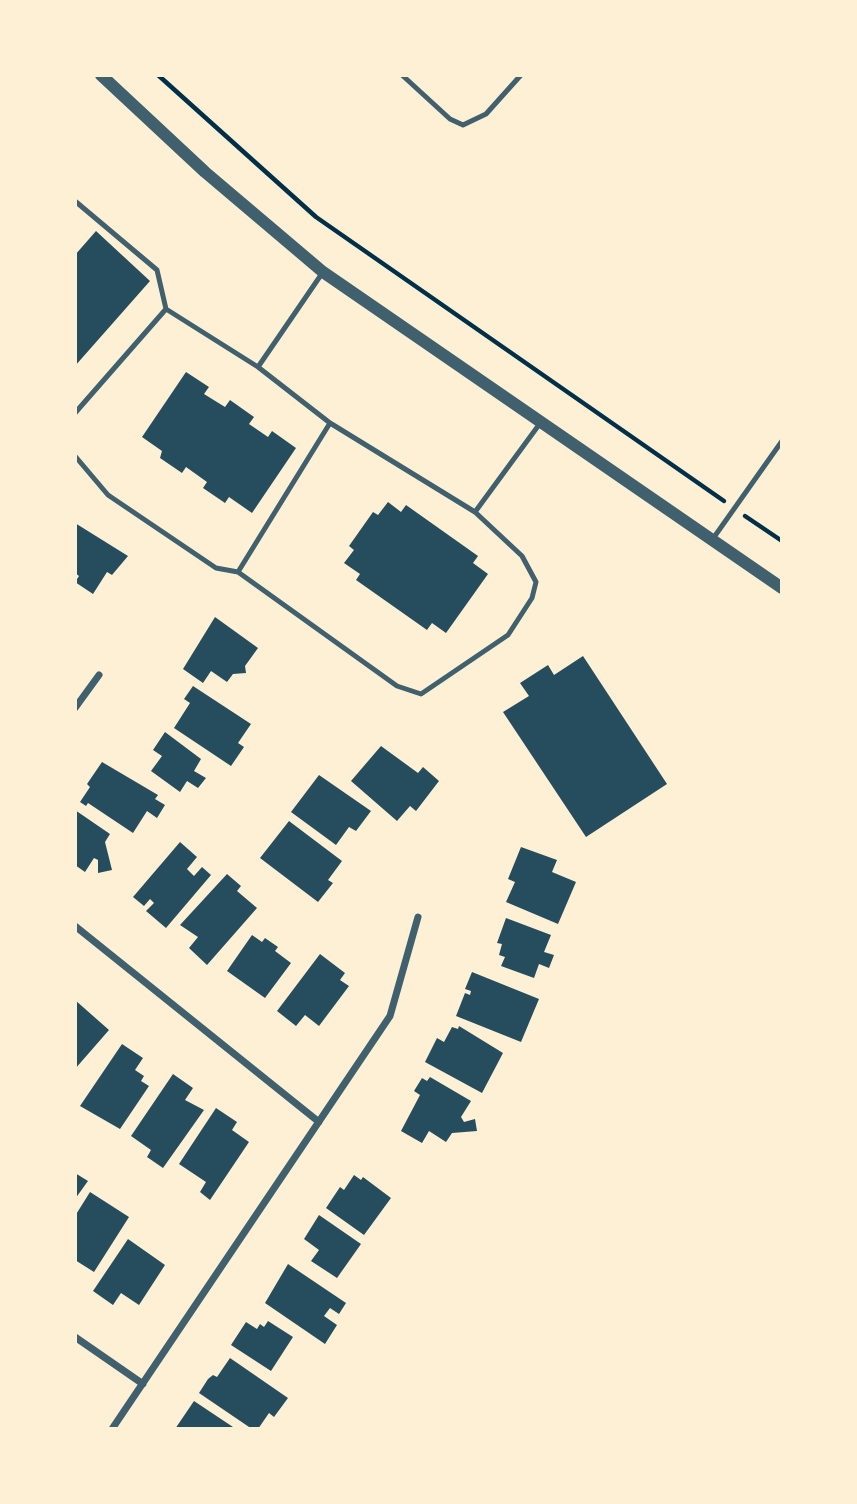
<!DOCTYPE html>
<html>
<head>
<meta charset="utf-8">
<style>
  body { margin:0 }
  #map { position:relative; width:857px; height:1504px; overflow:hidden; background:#fdf0d5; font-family:Montserrat,sans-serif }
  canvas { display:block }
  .frame { position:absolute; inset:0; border:77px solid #fdf0d5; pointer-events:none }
</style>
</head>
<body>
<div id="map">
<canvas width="857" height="1504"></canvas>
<div class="frame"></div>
</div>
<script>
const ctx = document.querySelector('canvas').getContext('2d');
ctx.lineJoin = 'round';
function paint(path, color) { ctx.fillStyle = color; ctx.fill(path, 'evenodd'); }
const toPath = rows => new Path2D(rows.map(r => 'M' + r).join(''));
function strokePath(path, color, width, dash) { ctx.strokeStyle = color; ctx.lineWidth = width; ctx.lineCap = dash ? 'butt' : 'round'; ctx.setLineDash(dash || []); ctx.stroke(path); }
const building = toPath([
  [96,231,150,281,75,366,75,255],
  [186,372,209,387,204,394,225,407,230,400,254,417,249,424,268,437,272,431,296,448,252,513,229,497,225,503,203,488,207,482,186,467,182,473,160,458,162,451,142,437],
  [388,502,401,512,406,505,478,556,473,563,488,574,446,633,432,623,427,630,356,580,360,574,344,563,354,550,349,546,373,512,378,515],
  [75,523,128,556,112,575,107,572,93,594,75,582,79,576,75,573],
  [215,617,258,648,245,666,246,673,233,674,227,682,211,671,203,683,183,669],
  [583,656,667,784,586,837,503,712,529,696,520,683,548,665,554,675],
  [193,686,251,724,238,743,244,747,231,766,174,728,190,703,184,699],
  [165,732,201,759,194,771,206,778,198,788,187,781,180,792,151,771,162,756,153,750],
  [381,746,418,773,423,767,439,781,416,811,410,806,397,821,351,781],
  [102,762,158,795,155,799,165,805,157,818,147,811,133,833,88,803,86,806,80,802,90,787,87,784],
  [319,775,371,811,356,831,349,827,336,845,291,812],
  [75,810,110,834,105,842,112,870,98,873,98,860,94,858,85,872,75,865],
  [289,821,342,861,328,880,333,883,318,902,260,858],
  [180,842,197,857,187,869,194,876,202,867,211,875,166,928,146,911,154,903,150,899,144,906,133,897],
  [521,847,557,860,552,872,576,882,558,924,506,902,515,882,508,879],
  [227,874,241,886,237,891,257,908,207,965,189,948,198,937,180,925],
  [506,918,551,935,544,952,554,955,549,968,539,964,534,978,501,966,505,957,499,955,502,944,497,943],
  [252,935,262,942,265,938,278,947,275,951,291,963,265,998,227,971],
  [320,954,345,973,340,980,349,986,319,1026,305,1015,296,1026,277,1011],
  [472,972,539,999,521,1042,456,1016,465,993,470,995,471,991,465,989],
  [75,1000,109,1030,75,1069],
  [459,1026,503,1053,482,1093,425,1062,437,1038,444,1042,452,1027,458,1029],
  [122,1044,143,1058,135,1070,144,1076,141,1081,149,1086,120,1129,80,1106],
  [173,1074,193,1088,185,1100,204,1110,163,1168,147,1157,151,1150,131,1136],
  [430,1077,471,1101,461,1117,464,1122,475,1119,477,1131,452,1133,446,1142,429,1131,422,1143,401,1131,420,1095,414,1091,422,1078,427,1081],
  [216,1108,237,1122,232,1130,249,1142,210,1200,200,1192,206,1182,179,1164],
  [75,1173,88,1181,75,1199],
  [354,1175,361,1180,363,1177,391,1198,364,1235,326,1208,340,1187,344,1190],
  [90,1192,129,1217,94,1272,75,1260,75,1216],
  [319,1215,361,1244,337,1278,311,1261,319,1250,304,1239],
  [128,1239,165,1265,139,1305,121,1293,113,1305,93,1291],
  [288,1264,346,1303,339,1314,330,1308,324,1316,337,1325,325,1344,265,1303],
  [268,1321,293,1337,271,1371,231,1345,246,1322,257,1329,260,1324,264,1327],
  [230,1358,288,1398,274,1417,269,1413,258,1429,252,1429,199,1393,208,1379,213,1375,217,1377],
  [194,1401,236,1429,175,1429]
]);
const path = toPath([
  [158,75,316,217,724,501],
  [745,516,782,541]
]);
const service = toPath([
  [402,75,450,119,463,125,486,114,521,75],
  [75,201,157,270,166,309,258,367,323,272],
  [258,367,330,423],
  [75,413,166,309],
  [75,456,108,495,216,568,238,572],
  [475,512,330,423,238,572,397,686,421,694,508,635,532,598,536,582,522,556,475,512,541,422],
  [712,540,782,441]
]);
const minor = toPath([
  [75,708,99,675],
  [75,926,319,1122],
  [75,1337,143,1384],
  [112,1429,390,1016,418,917]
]);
const tertiary = toPath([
  [101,75,205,172,323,272,782,588]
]);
paint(building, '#264d5e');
strokePath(path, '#003049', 4.5);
strokePath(service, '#3f606c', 5);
strokePath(minor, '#3f606c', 7);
strokePath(tertiary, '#3f606c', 12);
</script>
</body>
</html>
